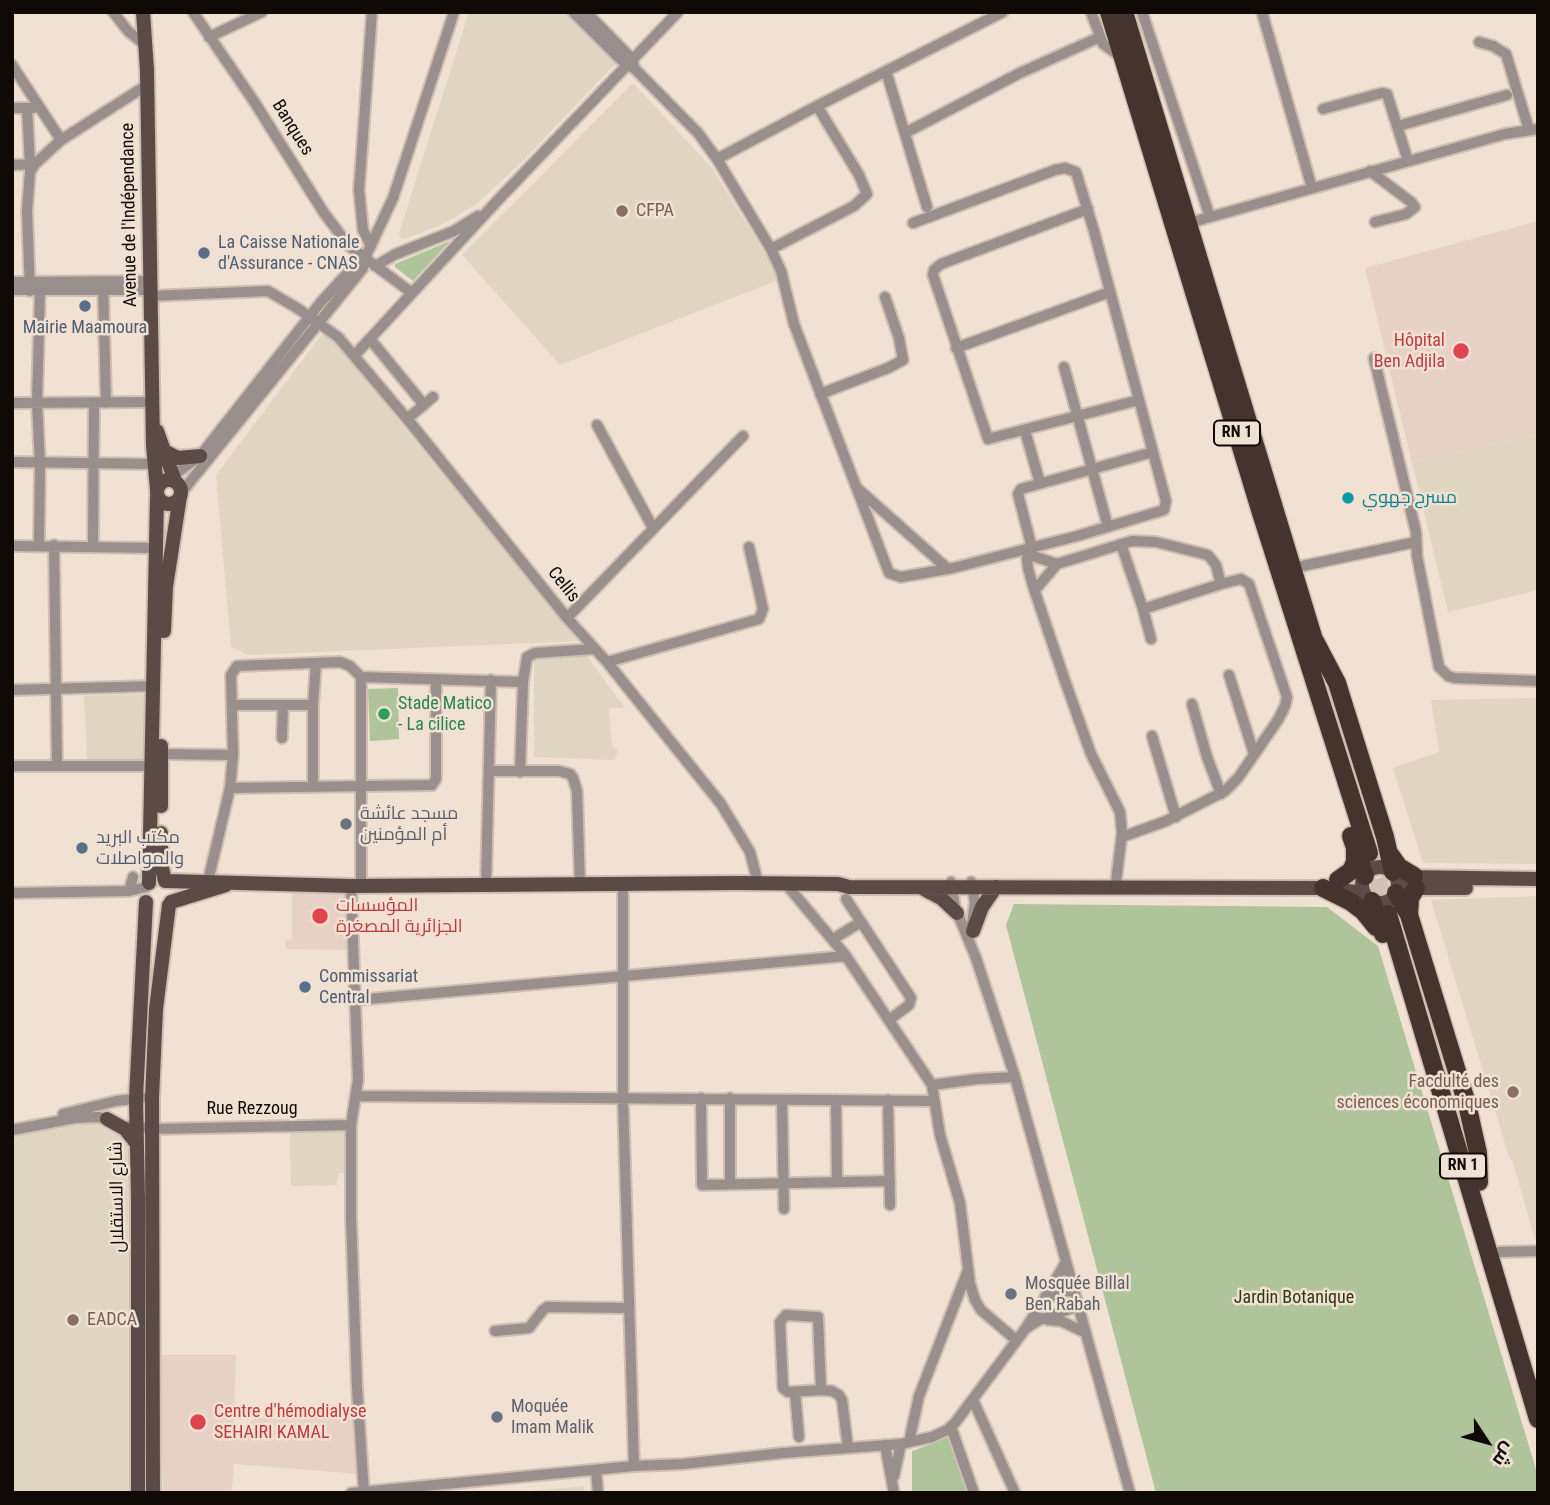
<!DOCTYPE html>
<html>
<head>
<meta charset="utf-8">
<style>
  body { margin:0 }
  #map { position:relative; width:1550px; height:1505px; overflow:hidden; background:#f1e1d2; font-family:"Roboto Condensed",Cairo,sans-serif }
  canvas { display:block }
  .frame { position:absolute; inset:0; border:14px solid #0f0a06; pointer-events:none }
  .north { position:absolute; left:1452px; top:1407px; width:70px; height:70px; -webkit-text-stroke:5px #f1e1d2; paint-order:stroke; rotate:126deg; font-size:19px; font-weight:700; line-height:28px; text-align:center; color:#0f0a06 }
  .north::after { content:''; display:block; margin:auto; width:24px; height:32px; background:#0f0a06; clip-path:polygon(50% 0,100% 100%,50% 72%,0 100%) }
</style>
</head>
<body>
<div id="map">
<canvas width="1550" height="1505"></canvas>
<div class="frame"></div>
<div class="north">ش</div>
</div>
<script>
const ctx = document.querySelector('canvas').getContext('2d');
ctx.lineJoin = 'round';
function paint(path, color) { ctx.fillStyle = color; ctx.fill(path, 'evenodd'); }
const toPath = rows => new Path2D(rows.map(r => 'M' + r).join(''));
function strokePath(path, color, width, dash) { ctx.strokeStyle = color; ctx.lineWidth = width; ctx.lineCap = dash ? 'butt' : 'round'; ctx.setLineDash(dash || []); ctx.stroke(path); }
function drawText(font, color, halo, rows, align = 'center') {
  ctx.font = font + ' "Roboto Condensed",Cairo,sans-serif'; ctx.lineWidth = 5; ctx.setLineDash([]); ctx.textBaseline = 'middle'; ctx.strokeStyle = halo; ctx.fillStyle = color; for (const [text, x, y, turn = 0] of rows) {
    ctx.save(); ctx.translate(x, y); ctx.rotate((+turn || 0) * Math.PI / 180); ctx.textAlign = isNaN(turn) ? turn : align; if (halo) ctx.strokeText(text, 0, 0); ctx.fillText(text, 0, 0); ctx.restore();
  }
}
const education = toPath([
  [469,12,567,12,618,61,521,163,475,205,443,224,405,239,400,237,399,233],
  [633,83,712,168,781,279,560,365,462,255],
  [325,330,578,641,249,655,231,647,216,475],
  [1538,434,1538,590,1448,612,1412,463],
  [584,652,625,708,609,708,612,747,618,749,615,760,534,757,534,656],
  [147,694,148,762,87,761,84,696],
  [1538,698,1538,864,1423,863,1393,768,1439,752,1431,700],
  [1538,896,1538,1240,1535,1239,1513,1162,1509,1157,1431,900],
  [99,1120,111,1125,134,1146,133,1493,12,1493,12,1135],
  [290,1128,349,1129,347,1173,338,1173,337,1185,291,1186],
  [584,1486,584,1493,509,1493]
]);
const medical = toPath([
  [1538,221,1538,434,1412,463,1365,268],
  [292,890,348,892,349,950,287,949,285,942,292,939],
  [160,1355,236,1355,234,1431,257,1418,359,1414,360,1474,234,1464,232,1490,206,1493,163,1493]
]);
const green = toPath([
  [450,241,413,281,395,267,395,264],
  [398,688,399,739,370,741,368,689],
  [1014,904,1327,907,1378,946,1538,1476,1538,1493,1156,1493,1006,925],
  [954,1435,981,1493,912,1493,912,1451]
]);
const highwayTunnel = toPath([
  [1369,853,1388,914]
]);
const minor = toPath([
  [113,12,128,31,146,46],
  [193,12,255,103,324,213,349,246,412,293],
  [573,12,620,59,635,69,698,133,717,159,771,249,781,271,794,324,889,573,901,577,953,568,1077,536,1164,510,1166,501,1094,231,1076,172,1065,168,1055,170,913,223],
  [586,12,632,59,634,66],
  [1091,12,1103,44,1121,57],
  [1142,12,1210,217],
  [1262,12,1312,188],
  [209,37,262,12],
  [1479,42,1493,46,1506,54,1529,130],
  [12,65,61,140],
  [886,71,927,207],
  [12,108,34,108],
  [27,108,30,164],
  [1323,109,1382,93,1387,94,1408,161],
  [1398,126,1507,95],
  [905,133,1020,73,1100,37],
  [717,159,817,106,1003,12],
  [12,165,35,164],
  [1370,171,1411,202,1415,207,1406,214,1375,222],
  [1088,209,941,264,934,270,933,275,988,439,1139,400],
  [1189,223,1505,134,1538,129],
  [371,246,363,230,359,190,372,12],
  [771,249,854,206,867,194,859,175,817,106],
  [375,266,396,254,454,231,478,216],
  [12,282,151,281],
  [103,283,106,403],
  [12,290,151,290],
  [30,291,27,211,30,172,35,164,61,140,147,85],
  [151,296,268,291,297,308,338,337,413,426,567,618,607,662,721,804,750,852,758,883],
  [370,339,424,405],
  [956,348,1110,292],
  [354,356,499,199,678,12],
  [1374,358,1416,532,1417,556,1439,667,1448,676,1455,678,1538,681],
  [1064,367,1108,527],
  [820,394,888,368,903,360,899,338,885,297],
  [12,403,154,402],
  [407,419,433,397],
  [597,425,653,528],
  [1025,431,1040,483],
  [12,462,154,464],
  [167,480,200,456,321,302,355,265,365,258],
  [857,488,948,569],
  [181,493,363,268,365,258,393,198,454,12],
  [39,544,40,464,37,403,40,290],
  [1121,544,1143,609,1221,584],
  [54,545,57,765],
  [93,545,94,403],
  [12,546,155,548],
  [1032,548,1018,494,1021,489,1153,452],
  [1057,564,1132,541,1156,542,1208,555,1216,565,1221,584,1241,579,1249,584,1287,697,1285,706,1278,720,1238,778,1225,791,1166,821,1122,837],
  [1293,568,1416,542],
  [1035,590,1057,564,1030,555,1027,558,1028,568,1033,586,1065,681,1091,754,1120,812,1122,833,1116,882],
  [1143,609,1151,639],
  [567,618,743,436],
  [607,662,759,619,763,609,749,547],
  [1229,675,1254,754],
  [361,677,361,886],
  [12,690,154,686],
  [1192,704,1207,757,1221,794],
  [232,705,313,705],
  [1152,736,1176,817],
  [282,738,283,705],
  [161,754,233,755],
  [12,766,151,766],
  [490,771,559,771,570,774,573,778,577,791,580,885],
  [520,772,523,682,527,657,535,653,594,649],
  [313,787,313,705,316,663],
  [230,788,432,785,436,779,436,680],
  [208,881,230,788,233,755,231,675,237,666,340,662,350,666,361,677,523,682],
  [951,882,955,907,976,958,1015,1077,1130,1493],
  [971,882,975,902,972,924],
  [486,884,491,680],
  [623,884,623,1099,634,1466],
  [786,884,846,956,932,1085,940,1135,960,1203,970,1284,975,1300,981,1310,1016,1340],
  [351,886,358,1080,351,1125,351,1217,357,1387,364,1493],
  [129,891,133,877],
  [12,893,129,891,146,887],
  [846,899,911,998,909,1005,889,1020],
  [833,939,861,922],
  [357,1000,846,956],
  [932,1085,977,1079,1015,1077],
  [356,1096,934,1101],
  [701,1098,702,1185,890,1181],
  [730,1098,730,1184],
  [836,1100,837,1182],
  [888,1100,890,1205],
  [782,1101,784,1209],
  [63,1114,116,1101,143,1098],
  [131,1125,152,1129,351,1125],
  [12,1130,75,1118,98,1117,112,1120],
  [1499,1252,1538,1251],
  [1044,1299,1066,1262],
  [1048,1320,1061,1321,1086,1333],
  [1028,1327,1039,1320,1078,1306],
  [495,1331,529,1328,543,1310,547,1307,628,1308],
  [821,1390,818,1317,786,1315,780,1322,783,1388,788,1392,821,1390,832,1391,839,1395,842,1400,848,1448],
  [795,1392,799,1437],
  [973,1400,1015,1493],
  [951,1427,974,1493],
  [909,1442,919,1396,968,1270],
  [885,1445,894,1493],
  [596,1470,598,1493],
  [894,1476,901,1444],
  [351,1493,634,1466,683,1464,783,1453,901,1444,932,1437,947,1430,955,1423,1026,1328,1041,1304,1057,1292,1074,1291]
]);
const major = toPath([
  [143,12,147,70,153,445,157,489],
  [157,431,175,481],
  [164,451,178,458,200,456],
  '157 492a12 12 0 1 1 24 0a12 12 0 1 1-24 0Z',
  [164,631,166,587,180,496],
  [161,806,161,746],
  [161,833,161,863,165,881],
  '1362 885a18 18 0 1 1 36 0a18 18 0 1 1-36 0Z',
  [1406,877,1538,879],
  [167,881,351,886,738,883,838,884,849,887,1323,888,1364,893],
  [149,883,157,497],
  [922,888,941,898,957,913],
  [1398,888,1466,888],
  [171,902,226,885],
  [973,931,982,907,996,887],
  [107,1119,125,1129,137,1144],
  [138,1493,138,1198,136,1098,146,902],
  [153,1493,152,1098,156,1009,169,905]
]);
const highway = toPath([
  [1109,12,1261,513,1369,853],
  [1124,12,1318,653],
  [1315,641,1337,683,1385,837,1393,872],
  [1351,836,1365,876],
  [1389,853,1399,867,1414,876],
  [1338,880,1351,871,1355,862,1355,849],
  [1323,888,1351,902,1363,911,1376,927],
  [1396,893,1409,915,1467,1104,1478,1153,1479,1182],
  [1372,901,1383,934],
  [1388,914,1538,1419],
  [1409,915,1410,898,1416,888]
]);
const markers = [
  [622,211,7,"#8d6e63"],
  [204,253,7,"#5c6f8a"],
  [85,306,7,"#5c6f8a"],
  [1461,351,9,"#e0444e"],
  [1348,498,7,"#0f9aa8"],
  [384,714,7,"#2e9e5b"],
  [346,824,7,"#6b7280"],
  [82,848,7,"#5c6f8a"],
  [320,916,9,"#e0444e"],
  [305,987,7,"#5c6f8a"],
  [1513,1092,7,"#8d6e63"],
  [1011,1294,7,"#6b7280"],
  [73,1320,7,"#8d6e63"],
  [497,1417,7,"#6b7280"],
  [198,1422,9,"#e0444e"]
];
const shields = [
  [1237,433,46],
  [1463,1166,46]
];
const shieldNames = [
  ["RN 1",1237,433],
  ["RN 1",1463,1166]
];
const streetNames = [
  ["Banques",292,128,58],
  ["Avenue de l'Indépendance",130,215,-91],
  ["Cellis",563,585,51],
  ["Rue Rezzoug",252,1109],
  ["شارع الاستقلال",118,1197,-91]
];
const educationNames = [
  ["CFPA",636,211],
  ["Facdulté des",1499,1082,"right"],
  ["sciences économiques",1499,1103,"right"],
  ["EADCA",87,1320]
];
const serviceNames = [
  ["La Caisse Nationale",218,243],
  ["d'Assurance - CNAS",218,264],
  ["Mairie Maamoura",85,328,"center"],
  ["مكتب البريد",96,838],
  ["والمواصلات",96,859],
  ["Commissariat",319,977],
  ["Central",319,998]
];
const healthNames = [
  ["Hôpital",1445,341,"right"],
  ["Ben Adjila",1445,362,"right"],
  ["المؤسسات",336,906],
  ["الجزائرية المصغرة",336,927],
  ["Centre d'hémodialyse",214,1412],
  ["SEHAIRI KAMAL",214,1433]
];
const cultureNames = [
  ["مسرح جهوي",1362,498]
];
const leisureNames = [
  ["Stade Matico",398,704],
  ["- La cilice",398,725]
];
const worshipNames = [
  ["مسجد عائشة",360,814],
  ["أم المؤمنين",360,835],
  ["Mosquée Billal",1025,1284],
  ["Ben Rabah",1025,1305],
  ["Moquée",511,1407],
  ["Imam Malik",511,1428]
];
const parkNames = [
  ["Jardin Botanique",1294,1298]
];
paint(education, '#e0d5c0');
paint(medical, '#e7d1c4');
paint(green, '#b0c49b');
strokePath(highwayTunnel, '#cfc1b3', 18, [18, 9]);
strokePath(minor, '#cdbfb1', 14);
strokePath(major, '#cdbfb1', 18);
strokePath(highway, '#cdbfb1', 21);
strokePath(minor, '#998f8c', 10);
strokePath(major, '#5b4b46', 14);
strokePath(highway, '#45342e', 18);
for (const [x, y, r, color] of markers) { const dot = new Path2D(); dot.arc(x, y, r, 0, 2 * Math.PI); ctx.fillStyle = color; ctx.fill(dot); strokePath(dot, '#f1e1d2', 2.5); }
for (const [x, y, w] of shields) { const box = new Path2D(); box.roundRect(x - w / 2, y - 12.5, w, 25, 5); ctx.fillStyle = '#f1e1d2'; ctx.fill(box); strokePath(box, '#0f0a06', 2); }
drawText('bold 16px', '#0f0a06', null, shieldNames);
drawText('18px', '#0f0a06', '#f1e1d2', streetNames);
drawText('18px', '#785e54', '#f1e1d2', educationNames, 'left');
drawText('18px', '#4e5e75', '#f1e1d2', serviceNames, 'left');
drawText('18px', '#be3a42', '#f1e1d2', healthNames, 'left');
drawText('18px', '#0d838f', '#f1e1d2', cultureNames, 'left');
drawText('18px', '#27864d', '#f1e1d2', leisureNames, 'left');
drawText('18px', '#5b616d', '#f1e1d2', worshipNames, 'left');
drawText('18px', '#293b0f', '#f1e1d2', parkNames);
</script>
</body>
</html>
